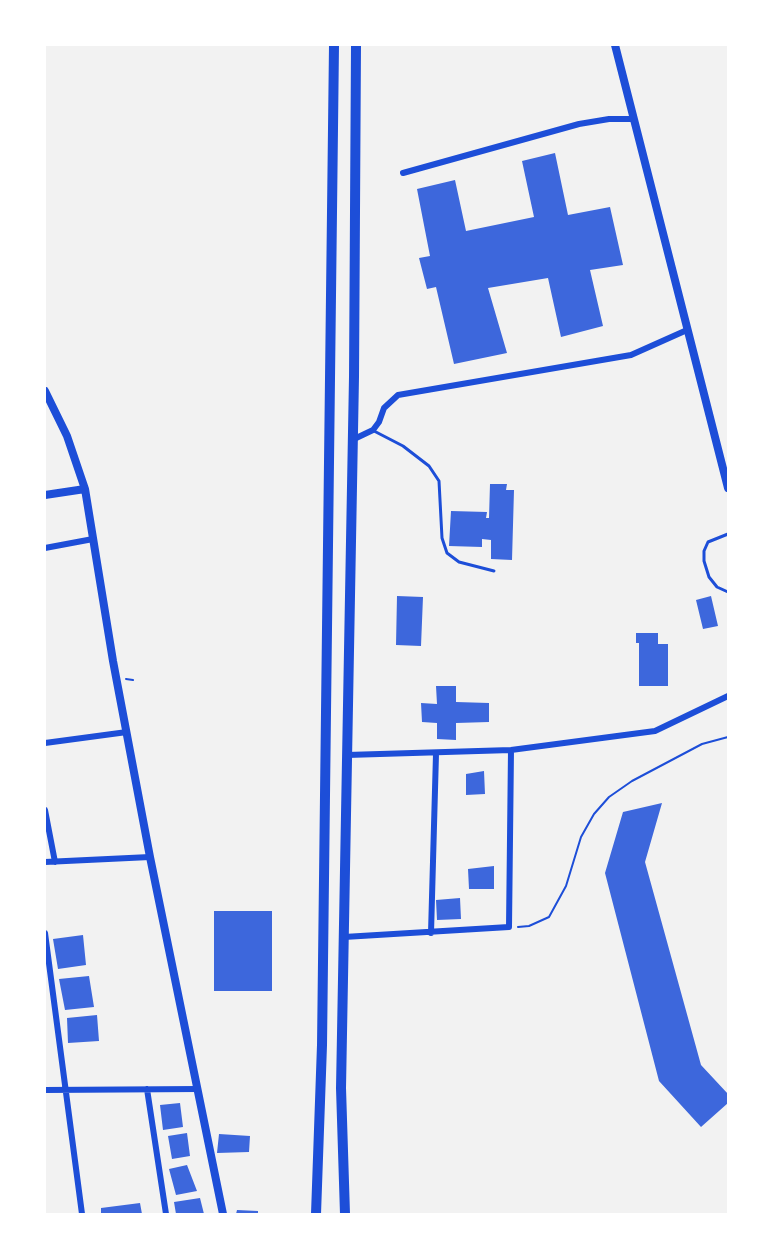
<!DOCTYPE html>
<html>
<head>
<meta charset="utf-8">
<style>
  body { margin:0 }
  #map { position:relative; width:773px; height:1259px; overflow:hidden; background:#f2f2f2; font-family:"IBM Plex Sans",sans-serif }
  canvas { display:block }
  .frame { position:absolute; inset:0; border:46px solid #fff; pointer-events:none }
</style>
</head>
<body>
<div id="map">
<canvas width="773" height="1259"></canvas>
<div class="frame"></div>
</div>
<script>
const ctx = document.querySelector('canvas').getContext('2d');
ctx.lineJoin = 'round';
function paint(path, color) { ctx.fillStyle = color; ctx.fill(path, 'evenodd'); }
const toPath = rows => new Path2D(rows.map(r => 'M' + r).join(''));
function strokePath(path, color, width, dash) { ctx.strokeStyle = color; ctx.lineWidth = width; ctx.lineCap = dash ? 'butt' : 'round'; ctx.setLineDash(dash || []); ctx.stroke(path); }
const building = toPath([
  [555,153,568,215,610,207,623,265,590,270,603,326,561,337,548,278,488,288,507,353,454,364,436,287,427,289,419,258,430,256,417,189,455,180,466,231,534,217,522,161],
  [490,484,507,484,506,490,514,490,512,560,491,559,491,540,482,539,482,547,449,546,451,511,487,512,486,518,489,518],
  [397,596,423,597,421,646,396,645],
  [711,596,718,626,703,629,696,600],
  [636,633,658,633,658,644,668,644,668,686,639,686,639,643,636,643],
  [436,686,456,686,456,702,489,703,489,722,456,723,456,740,437,739,437,723,422,722,421,703,437,704],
  [484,771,485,794,466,795,466,774],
  [662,803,645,862,701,1065,728,1094,728,1103,701,1127,659,1081,605,873,623,812],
  [494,866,494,889,469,889,468,869],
  [460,898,461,919,437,920,436,900],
  [214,911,272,911,272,991,214,991],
  [83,935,86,965,58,969,53,939],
  [89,976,94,1007,65,1010,59,979],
  [97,1015,99,1041,68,1043,67,1018],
  [180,1103,183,1127,163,1130,160,1105],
  [187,1133,190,1156,172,1159,168,1136],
  [219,1134,250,1136,249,1152,217,1153],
  [187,1165,197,1191,176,1195,169,1169],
  [200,1198,204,1214,176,1214,174,1202],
  [140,1203,142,1214,101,1214,101,1208],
  [237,1210,258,1211,258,1214,236,1214]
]);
const path = toPath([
  [126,679,133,680],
  [518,927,529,926,549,917,566,886,581,837,594,814,609,797,632,781,702,744,728,737]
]);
const service = toPath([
  [374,431,403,446,429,466,439,481,442,538,447,553,459,562,494,571],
  [728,534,708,542,704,551,704,561,709,577,717,587,728,592]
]);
const minor = toPath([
  [403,173,579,124,609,119,633,119],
  [352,440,373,430,379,422,384,408,398,395,631,355,687,330],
  [45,548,93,539],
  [45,743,127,732],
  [347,755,511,750,655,731,728,696],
  [45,810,55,862],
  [45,862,150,857],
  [45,933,82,1214],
  [431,933,436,754],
  [344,937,509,927,511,750],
  [147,1089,166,1214],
  [45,1090,198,1089]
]);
const tertiary = toPath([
  [615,45,728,488],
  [45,391,67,436,85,489,113,661,150,857,223,1214],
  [45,495,85,489]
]);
const primary = toPath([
  [316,1214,322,1045,334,45],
  [345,1214,341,1088,354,377,356,45]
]);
paint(building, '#3d67dc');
strokePath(path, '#1d4ed8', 2);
strokePath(service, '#1d4ed8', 3);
strokePath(minor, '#1d4ed8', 6);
strokePath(tertiary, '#1d4ed8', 8);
strokePath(primary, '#1d4ed8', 10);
</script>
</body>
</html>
